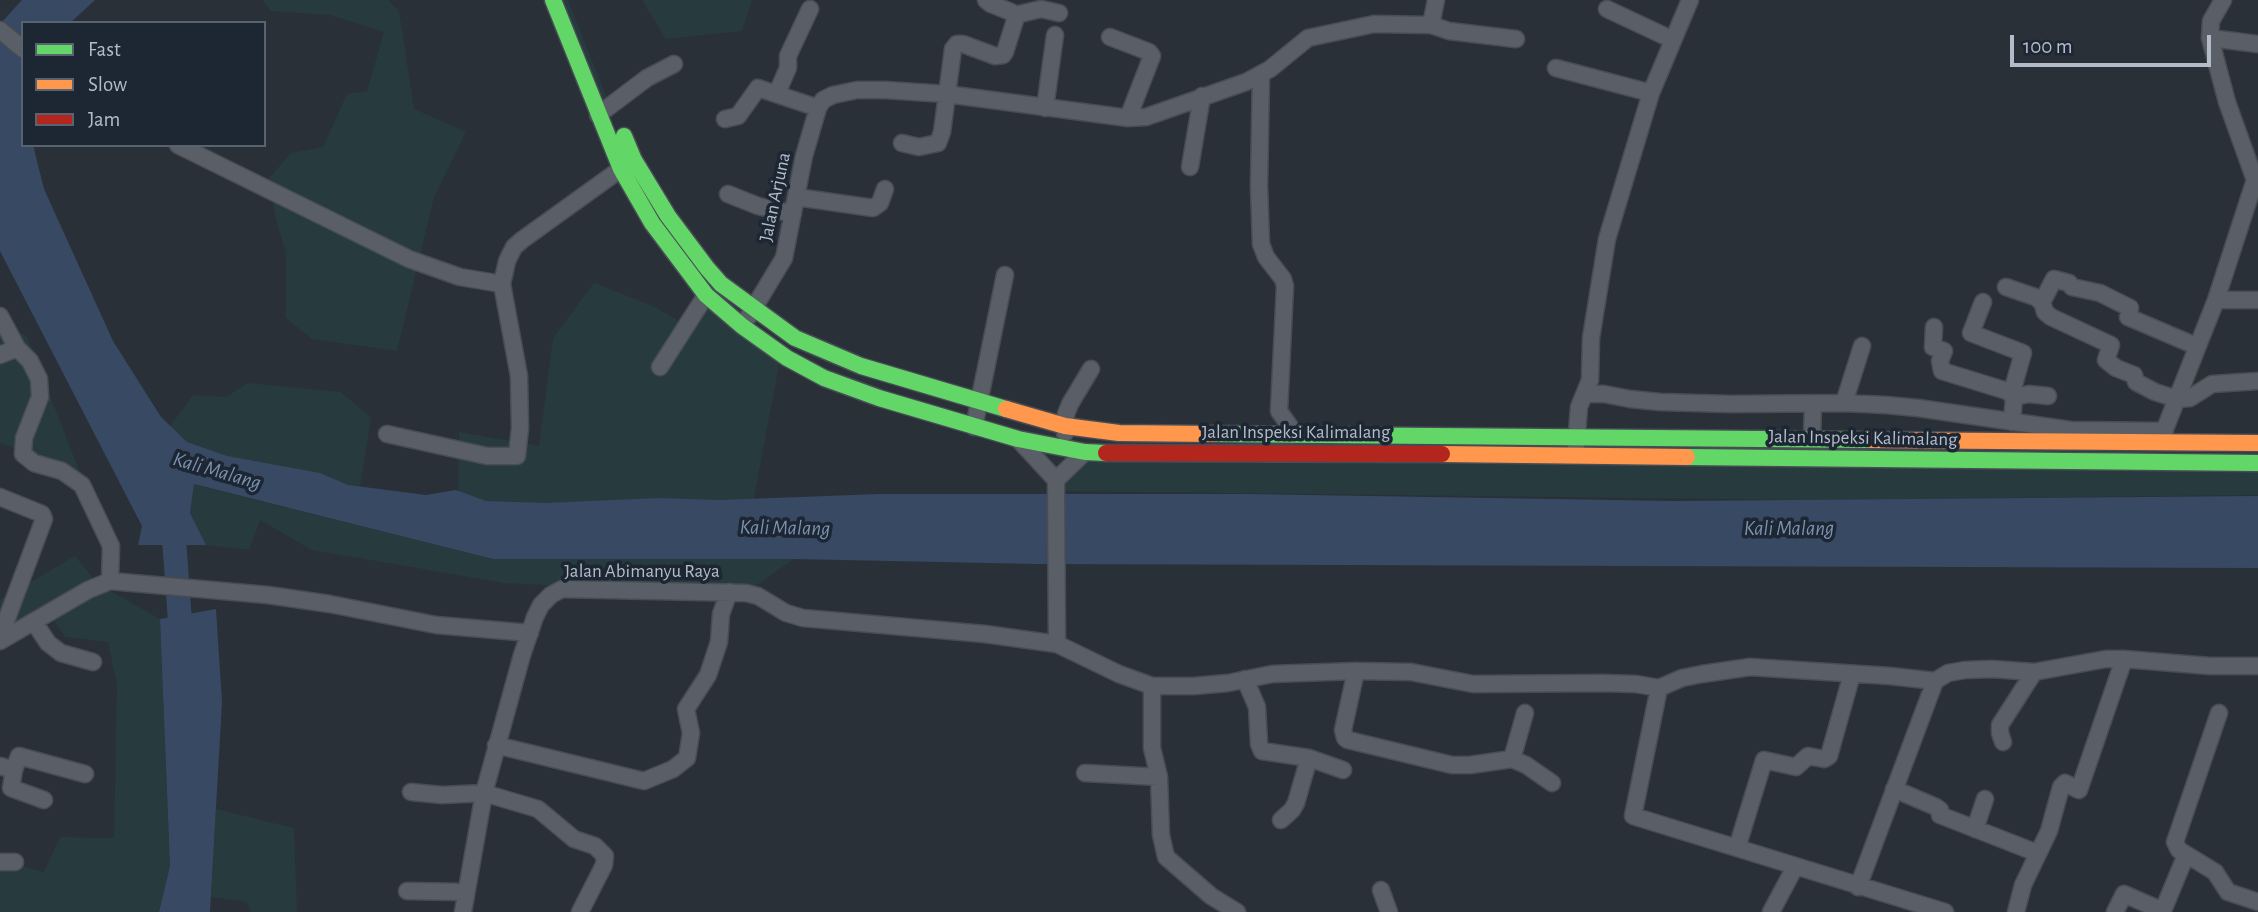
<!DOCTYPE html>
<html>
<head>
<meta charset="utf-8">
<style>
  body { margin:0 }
  #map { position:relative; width:2258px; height:912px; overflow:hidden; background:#2a3038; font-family:"Alegreya Sans",sans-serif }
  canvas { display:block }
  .legend { position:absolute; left:21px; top:21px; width:245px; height:126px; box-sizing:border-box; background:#1d2633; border:2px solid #59626f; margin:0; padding:9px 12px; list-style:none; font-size:21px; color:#b4bcc9 }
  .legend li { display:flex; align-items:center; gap:14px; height:35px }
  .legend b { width:35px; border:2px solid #59626f }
  .scale { position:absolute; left:2010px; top:35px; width:201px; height:32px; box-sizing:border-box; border:4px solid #b4bcc9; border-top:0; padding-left:9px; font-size:21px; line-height:24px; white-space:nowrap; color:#b4bcc9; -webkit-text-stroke:5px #1d2633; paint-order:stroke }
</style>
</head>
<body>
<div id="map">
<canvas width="2258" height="912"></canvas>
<ul class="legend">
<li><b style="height:9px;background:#63d668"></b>Fast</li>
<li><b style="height:9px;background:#ff974d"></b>Slow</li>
<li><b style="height:9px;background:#b3261e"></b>Jam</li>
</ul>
<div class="scale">100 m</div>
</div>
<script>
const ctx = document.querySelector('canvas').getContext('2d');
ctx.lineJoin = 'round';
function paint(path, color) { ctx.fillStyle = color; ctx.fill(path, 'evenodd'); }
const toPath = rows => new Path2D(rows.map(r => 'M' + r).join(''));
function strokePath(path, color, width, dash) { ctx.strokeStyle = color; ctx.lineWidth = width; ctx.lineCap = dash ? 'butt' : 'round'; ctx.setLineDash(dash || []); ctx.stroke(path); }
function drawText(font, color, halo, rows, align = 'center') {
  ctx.font = font + ' "Alegreya Sans",sans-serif'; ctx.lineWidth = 7; ctx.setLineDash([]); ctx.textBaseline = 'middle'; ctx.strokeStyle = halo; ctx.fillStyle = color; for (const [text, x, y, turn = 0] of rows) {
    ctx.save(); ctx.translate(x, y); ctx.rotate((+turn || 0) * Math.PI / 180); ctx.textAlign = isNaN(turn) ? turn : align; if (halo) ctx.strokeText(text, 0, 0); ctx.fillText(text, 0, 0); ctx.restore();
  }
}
const green = toPath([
  [263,0,388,0,399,11,414,109,466,132,434,197,397,351,312,339,286,318,286,253,278,227,268,179,291,153,323,147,347,94,367,91,384,32,330,15,270,11],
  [553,0,568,0,610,106,598,115],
  [642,0,752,0,742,31,666,39],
  [594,283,653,306,693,329,712,294,781,354,748,529,458,513,459,432,539,446,553,338],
  [0,323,27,336,82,478,0,442],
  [248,383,341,392,371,418,356,511,151,452,193,395,226,397],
  [1073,462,2258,463,2258,495,1807,500,1056,491],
  [193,484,493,559,794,559,742,595,504,583,312,550,260,520,249,550,206,545,190,513],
  [75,556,98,584,160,619,170,866,159,912,0,912,0,860,44,872,60,837,114,838,117,685,108,642,65,637,48,611,0,637,0,600],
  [216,809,294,828,297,912,251,912,247,902,211,897]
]);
const water = toPath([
  [22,0,95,0,70,23,23,23,23,145,33,145,44,189,113,341,161,417,187,442,227,456,320,473,348,485,426,495,456,490,486,501,545,503,659,498,720,500,880,494,1247,494,1674,501,2258,496,2258,568,1036,564,794,559,493,559,194,484,190,513,206,545,138,545,142,526,0,251,0,24],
  [216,609,222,702,210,912,159,912,170,866,160,619]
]);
const river = toPath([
  [0,142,9,172],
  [133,425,151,452,223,472],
  [172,511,182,649]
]);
const street = toPath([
  [1607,9,1673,40],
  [1015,15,1041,9,1059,13],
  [1431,25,1449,31,1516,39],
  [0,30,23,49],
  [1110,37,1149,52,1152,56,1128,118],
  [2210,38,2258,44],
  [1556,68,1651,93],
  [1261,74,1259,186,1261,244,1266,257,1283,279,1285,286,1279,411,1295,434],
  [777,93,788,68,788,56,810,9],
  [1045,108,1055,35],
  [598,115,647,78,674,64],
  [725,119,738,116,758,88,818,108],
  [902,143,919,147,938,143,942,132,953,49,957,44,963,44,995,56,1003,55,1005,52,1016,17,1011,12,991,4,986,0],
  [178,145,409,259,460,277,502,284],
  [1190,167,1202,96],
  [728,194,758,206,793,214],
  [796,197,873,208,880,203,885,189],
  [2006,287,2035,297,2042,302,2045,312,2051,317,2111,345,2106,360,2116,368,2134,375,2136,382,2155,392,2177,399,2190,398,2212,384,2258,381],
  [2216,300,2258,300],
  [1983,302,1971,333,2023,353,2013,388,2014,397,2029,394,2048,396],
  [2042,302,2054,279,2069,283,2072,287,2100,293,2130,308,2128,317,2196,346],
  [0,316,17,348,30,361,39,379,40,397,24,438,23,454,34,463,62,471,82,485,111,546,110,581],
  [749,316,784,258,804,156,818,108,823,100,833,95,857,90,885,90,946,94,1128,118,1146,117,1246,82,1270,69,1308,38,1374,24,1431,25,1436,0],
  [1934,327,1933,347,1944,351,1940,361,1942,371,2007,391,2014,397,2012,422],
  [0,355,17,348],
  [660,367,706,295],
  [1585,394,1604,394,1630,399,1660,402,1731,404,1844,403,1886,405,1918,408,2070,430,2165,431],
  [1844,403,1862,346],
  [974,427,1005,275],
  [1065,433,1066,414,1070,404,1091,369],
  [387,434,487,456,517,456,520,428,519,376,502,284,507,261,514,247,522,240,629,163],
  [1018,439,1056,480,1057,644,1119,674,1152,686,1194,686,1228,683,1272,674,1356,671,1411,672,1473,684,1602,683,1636,684,1659,688,1682,678,1702,674,1750,667,1890,676,1935,681,1948,673,1965,670,1992,669,2034,672,2106,659,2124,659,2210,666,2258,666],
  [1812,439,1813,404],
  [2161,439,2216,300,2255,180,2227,102,2210,38,2211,21,2223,0],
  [1576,446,1579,407,1590,380,1591,338,1607,239,1651,93,1690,0],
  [1056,480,1085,452],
  [0,497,42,514,44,519,0,637],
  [34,622,48,643,61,653,93,662],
  [0,641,88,590,110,581,268,595,330,604,436,625,530,633],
  [1356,671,1343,730,1345,738,1348,740,1452,765,1470,765,1512,759,1526,765,1552,783],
  [1245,679,1257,707,1259,744,1262,751,1309,758,1343,770],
  [1152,686,1152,748,1159,777,1161,835,1166,857,1211,896,1237,912],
  [1659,688,1633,816,1945,912],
  [2219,713,2175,842,2179,850,2215,872,2228,892,2258,902],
  [2003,742,2000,733,2000,725,2034,672],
  [496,745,644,781,673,769,687,758,691,733,686,709,708,675,719,642,721,614,729,592],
  [1512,759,1525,713],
  [0,766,14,770,19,756,85,774],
  [14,770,11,788,44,800],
  [1085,773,1159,777],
  [1894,789,1936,807,1940,810,1940,815,2037,853],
  [411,792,442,795,484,793,538,809,574,839,595,846,605,856,604,865,580,912],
  [1281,820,1292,810,1296,803,1309,758],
  [1975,829,1985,799],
  [1737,848,1764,760,1796,767,1808,756,1824,759,1829,756,1852,674],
  [0,862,15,862],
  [1858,887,1935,681],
  [1381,890,1389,912],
  [407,891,465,892],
  [463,912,484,793,522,655,535,617,541,605,551,595,562,589,746,593,758,596,786,613,803,618,985,634,1057,644],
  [1771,912,1795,867],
  [2016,912,2023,885,2049,831,2061,787,2065,783,2079,790,2124,659],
  [2115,912,2124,894,2156,908,2164,908,2186,855]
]);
const fast = toPath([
  [553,0,621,169,652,223,706,295,742,326,787,358,824,378,879,398,1018,439,1085,452,1106,453],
  [624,136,634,160,668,216,707,268,721,284,795,338,861,366,1006,409],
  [1215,434,1871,440],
  [1687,457,2258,463]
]);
const slow = toPath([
  [1006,409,1065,426,1119,433,1215,434],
  [1871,440,2258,443],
  [1442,454,1687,457]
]);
const jam = toPath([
  [1106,453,1442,454]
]);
const streetNames = [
  ["Jalan Arjuna",775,197,-78],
  ["Jalan Inspeksi Kalimalang",1296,432],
  ["Jalan Inspeksi Kalimalang",1863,438,1],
  ["Jalan Abimanyu Raya",642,571]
];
const waterNames = [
  ["Kali Malang",217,471,16],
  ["Kali Malang",785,528,1],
  ["Kali Malang",1789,529]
];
paint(green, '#273a3e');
paint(water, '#384963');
strokePath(river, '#384963', 24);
strokePath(street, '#484c53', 19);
strokePath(fast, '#484c55', 19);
strokePath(slow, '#484c55', 19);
strokePath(jam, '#484c55', 19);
strokePath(street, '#5a5e66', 16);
strokePath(fast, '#63d668', 16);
strokePath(slow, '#ff974d', 16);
strokePath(jam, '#b3261e', 16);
drawText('19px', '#b4bcc9', '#1d2633', streetNames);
drawText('italic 21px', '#7c92b1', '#1d2633', waterNames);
</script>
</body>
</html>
